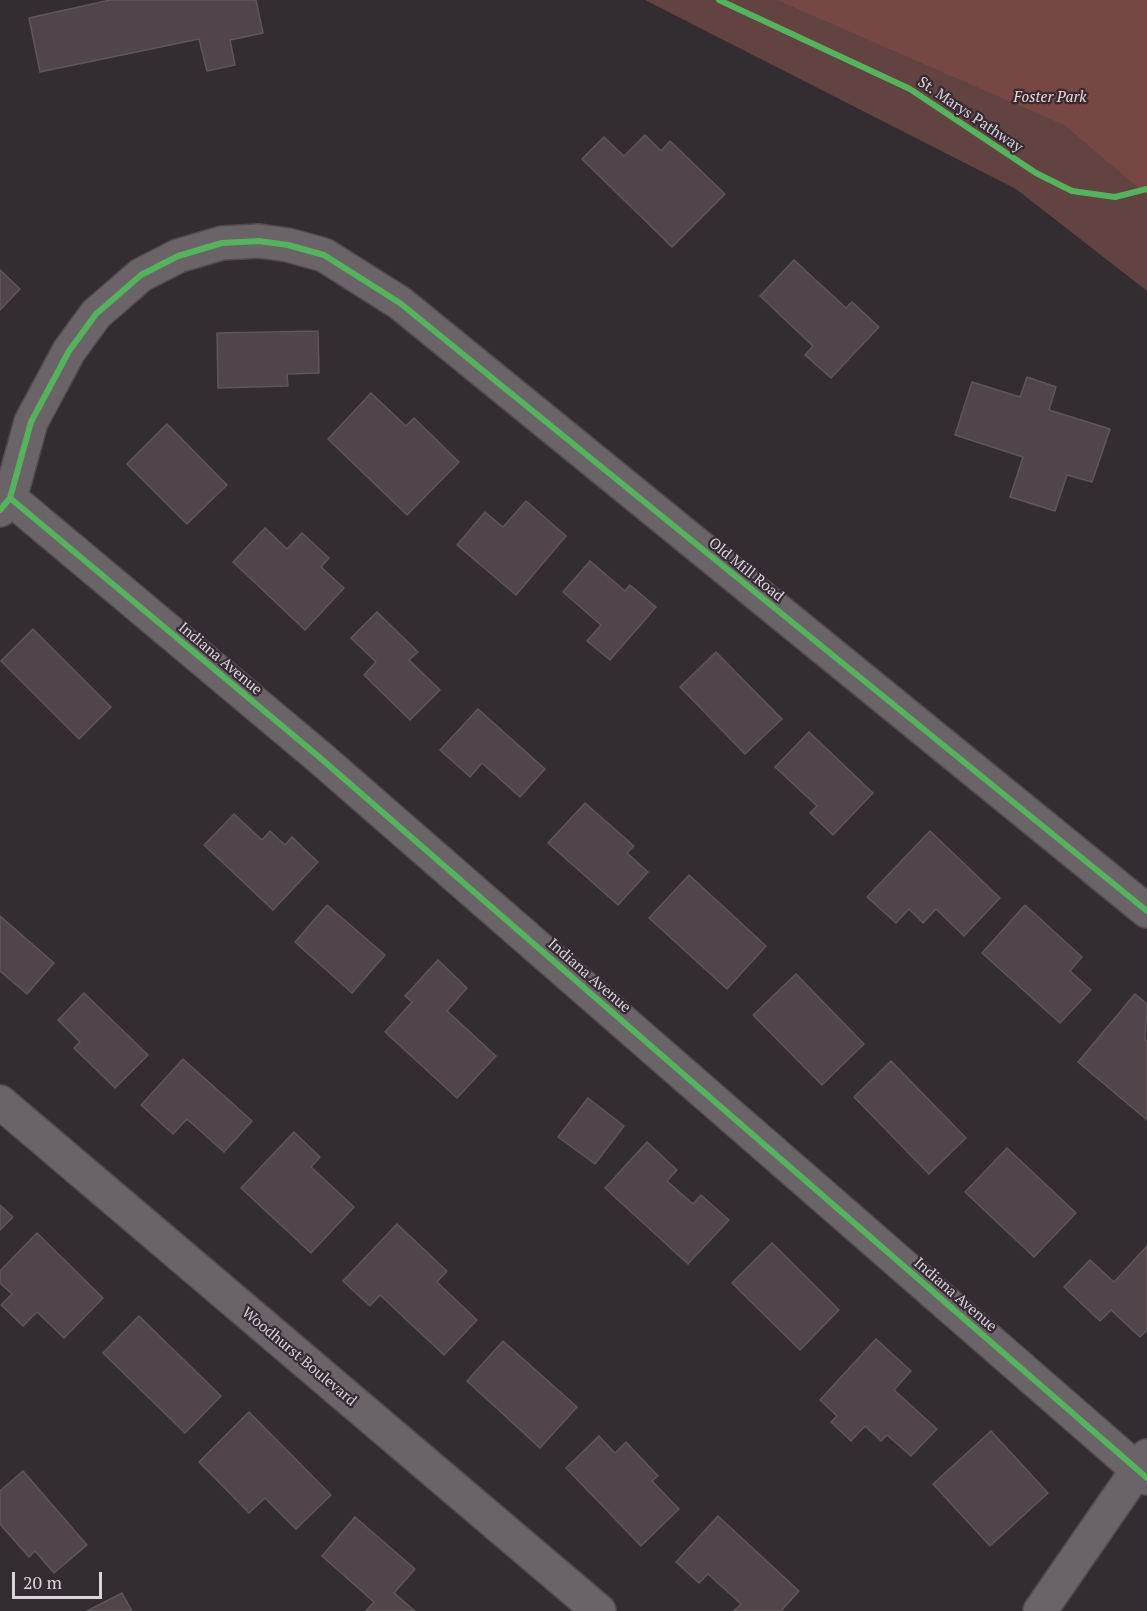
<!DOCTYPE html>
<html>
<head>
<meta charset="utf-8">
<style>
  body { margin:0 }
  #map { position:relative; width:1147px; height:1611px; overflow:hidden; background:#332d32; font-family:"PT Serif",serif }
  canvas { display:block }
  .scale { position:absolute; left:12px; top:1572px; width:90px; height:27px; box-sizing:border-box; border:3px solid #dcd4db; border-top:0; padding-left:8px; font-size:18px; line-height:21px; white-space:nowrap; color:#dcd4db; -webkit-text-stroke:4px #362a34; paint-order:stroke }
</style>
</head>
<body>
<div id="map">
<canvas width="1147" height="1611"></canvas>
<div class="scale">20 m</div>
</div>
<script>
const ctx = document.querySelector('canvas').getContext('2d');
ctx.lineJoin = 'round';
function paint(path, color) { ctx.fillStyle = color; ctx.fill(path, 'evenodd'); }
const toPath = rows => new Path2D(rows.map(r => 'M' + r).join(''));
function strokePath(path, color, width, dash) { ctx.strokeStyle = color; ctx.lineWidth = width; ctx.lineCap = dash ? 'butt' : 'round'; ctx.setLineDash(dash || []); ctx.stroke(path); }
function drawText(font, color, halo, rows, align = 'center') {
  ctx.font = font + ' "PT Serif",serif'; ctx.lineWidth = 4.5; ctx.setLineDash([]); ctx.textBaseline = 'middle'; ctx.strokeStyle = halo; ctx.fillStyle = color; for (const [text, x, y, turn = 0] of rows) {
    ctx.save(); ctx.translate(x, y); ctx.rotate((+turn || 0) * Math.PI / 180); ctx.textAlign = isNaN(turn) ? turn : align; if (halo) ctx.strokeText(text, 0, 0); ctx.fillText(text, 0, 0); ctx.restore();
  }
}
const green = toPath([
  [645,0,1147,0,1147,291,1016,189]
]);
const forest = toPath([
  [777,0,1147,0,1147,195,1064,125]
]);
const building = toPath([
  [110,0,256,0,263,33,230,40,235,65,207,71,199,39,40,72,29,18,110,0],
  [645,135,661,151,670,141,725,194,672,247,582,159,604,137,624,156,645,135],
  [794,260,846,308,852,302,879,327,831,378,805,355,813,346,760,296,794,260],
  [0,270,20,289,0,310,0,270],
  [318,331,319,373,287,374,288,386,218,388,217,333,318,331],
  [1027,377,1056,387,1049,410,1110,429,1092,482,1067,475,1055,511,1010,497,1023,457,955,435,972,382,1020,397,1027,377],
  [371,393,406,426,414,418,459,462,407,515,328,439,371,393],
  [167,424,227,485,187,524,127,464,167,424],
  [526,501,566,536,516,595,457,545,485,512,503,527,526,501],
  [265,528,287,549,302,533,329,558,321,567,344,588,305,630,233,562,265,528],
  [590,561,625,591,630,585,656,607,610,660,587,641,601,625,563,592,590,561],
  [377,612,418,652,409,660,440,690,410,720,364,675,376,662,351,638,377,612],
  [33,629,111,707,79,739,1,661,33,629],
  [716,652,782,719,745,754,680,687,716,652],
  [478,709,545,769,520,797,482,763,470,777,440,750,478,709],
  [809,732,873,793,833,835,810,813,817,806,775,767,809,732],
  [585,803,634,846,627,853,648,872,618,905,548,843,585,803],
  [234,814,262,840,270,831,285,845,292,837,318,862,273,910,204,845,234,814],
  [930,831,1000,898,964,936,936,909,923,923,909,909,896,923,867,897,930,831],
  [689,875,766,946,727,989,649,918,689,875],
  [327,905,385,955,352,993,295,942,327,905],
  [1025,905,1082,957,1070,971,1091,990,1060,1023,982,953,1025,905],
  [0,916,54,963,27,994,0,971,0,916],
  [438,960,467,988,447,1011,496,1056,457,1098,385,1032,412,1002,405,996,438,960],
  [796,974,864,1044,822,1085,753,1015,796,974],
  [84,993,148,1055,115,1088,74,1048,80,1042,58,1020,84,993],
  [1135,994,1147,1004,1145,1040,1147,1041,1147,1120,1078,1062,1135,994],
  [183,1059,252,1121,224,1152,187,1119,173,1134,141,1105,183,1059],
  [891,1061,966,1138,929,1174,854,1097,891,1061],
  [588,1098,624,1126,595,1164,558,1137,588,1098],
  [294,1132,320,1157,311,1167,354,1207,311,1253,241,1188,294,1132],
  [647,1142,677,1170,667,1181,693,1204,701,1195,729,1220,688,1264,605,1188,647,1142],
  [1007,1148,1076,1213,1034,1257,965,1192,1007,1148],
  [0,1205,13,1217,0,1230,0,1205],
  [397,1224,447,1271,437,1282,477,1320,444,1355,380,1295,370,1306,343,1281,397,1224],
  [37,1233,103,1298,64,1338,37,1312,23,1326,1,1305,12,1294,0,1283,0,1271,37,1233],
  [772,1243,839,1310,800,1350,732,1283,772,1243],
  [1147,1246,1147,1330,1140,1337,1111,1310,1100,1321,1064,1287,1090,1260,1114,1282,1147,1246],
  [139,1316,221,1396,185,1433,103,1353,139,1316],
  [876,1339,911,1371,894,1390,937,1429,911,1456,887,1435,881,1441,865,1426,851,1441,831,1422,837,1416,820,1400,876,1339],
  [503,1341,577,1407,540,1448,467,1381,503,1341],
  [249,1412,331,1495,296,1529,265,1498,249,1513,199,1462,249,1412],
  [991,1431,1048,1493,990,1546,933,1484,991,1431],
  [599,1436,615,1453,626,1442,658,1476,652,1481,679,1509,641,1546,566,1468,599,1436],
  [23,1471,87,1545,54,1573,35,1551,29,1557,0,1524,0,1491,23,1471],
  [718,1516,799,1591,781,1611,734,1611,741,1604,708,1574,699,1583,676,1562,718,1516],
  [355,1517,415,1569,394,1593,415,1611,366,1611,374,1602,322,1556,355,1517],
  [122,1593,132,1611,87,1611,122,1593]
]);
const minor = toPath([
  [10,498,318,756,1147,1478],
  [0,510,10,498,31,422,69,351,96,314,141,275,178,256,222,243,259,241,288,245,324,255,400,303,1147,911],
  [0,1102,599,1611],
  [1040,1611,1147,1456]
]);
const cycleway = toPath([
  [719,0,910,89,1036,173,1072,191,1115,197,1147,189],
  [10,498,318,756,1147,1478],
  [0,510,10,498,31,422,69,351,96,314,141,275,178,256,222,243,259,241,288,245,324,255,400,303,1147,911]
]);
const parkNames = [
  ["Foster Park",1050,98]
];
const streetNames = [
  ["St. Marys Pathway",970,115,34],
  ["Old Mill Road",746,570,39],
  ["Indiana Avenue",220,659,40],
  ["Indiana Avenue",589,976,41],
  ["Indiana Avenue",955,1295,41],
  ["Woodhurst Boulevard",299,1357,40]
];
paint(green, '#624341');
paint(forest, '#774744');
paint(building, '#51454b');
strokePath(building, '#5d575a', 1.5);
strokePath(minor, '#514b50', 36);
strokePath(minor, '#6a6469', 33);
strokePath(cycleway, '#56b35d', 6);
drawText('italic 15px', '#fad5d1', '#362a34', parkNames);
drawText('15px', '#dcd4db', '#362a34', streetNames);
</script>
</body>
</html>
